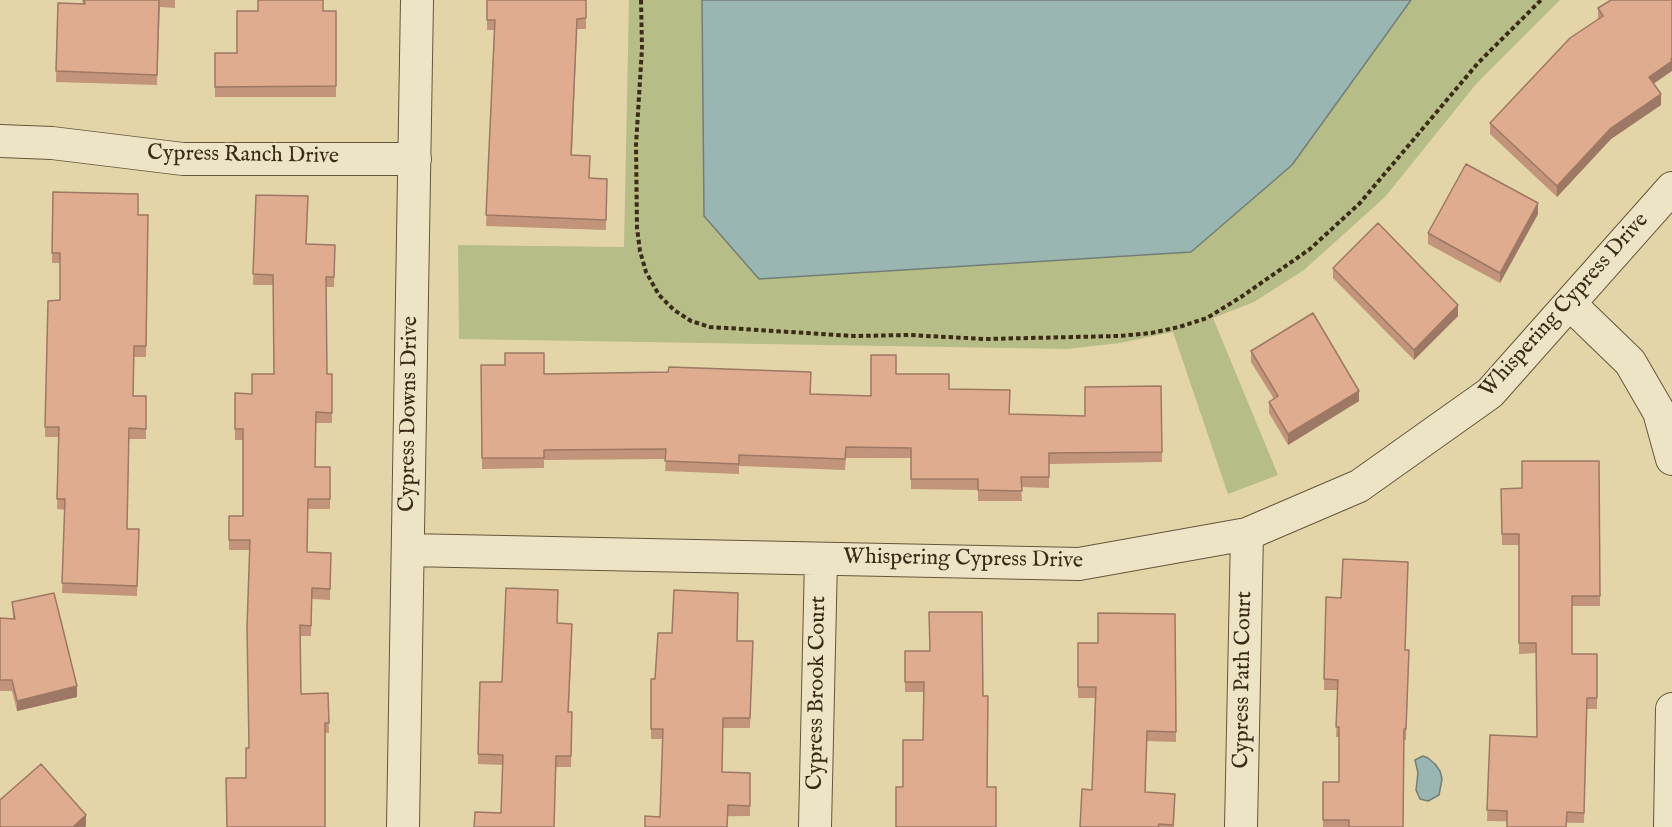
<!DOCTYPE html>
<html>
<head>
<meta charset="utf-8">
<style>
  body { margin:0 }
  canvas { display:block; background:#e4d5a8 }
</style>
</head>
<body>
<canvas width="1672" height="827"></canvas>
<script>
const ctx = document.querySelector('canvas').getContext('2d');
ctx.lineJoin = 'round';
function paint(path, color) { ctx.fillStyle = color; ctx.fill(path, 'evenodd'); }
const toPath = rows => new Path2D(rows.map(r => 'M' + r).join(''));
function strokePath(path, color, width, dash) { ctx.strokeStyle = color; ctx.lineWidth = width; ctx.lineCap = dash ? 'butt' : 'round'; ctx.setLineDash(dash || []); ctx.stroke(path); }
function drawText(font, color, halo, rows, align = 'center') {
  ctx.font = font + ' "IM FELL English",serif'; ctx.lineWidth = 4.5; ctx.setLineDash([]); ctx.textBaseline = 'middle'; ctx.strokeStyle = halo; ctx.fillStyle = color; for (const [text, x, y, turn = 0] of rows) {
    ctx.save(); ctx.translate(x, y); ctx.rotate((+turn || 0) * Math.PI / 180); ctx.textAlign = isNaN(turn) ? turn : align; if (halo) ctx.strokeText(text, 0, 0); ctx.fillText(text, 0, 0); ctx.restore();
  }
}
const green = toPath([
  [629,0,1560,0,1477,83,1385,197,1304,270,1254,302,1213,318,1278,475,1228,494,1173,332,1120,343,1067,349,459,339,458,245,624,247]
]);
const water = toPath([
  [702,0,1411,0,1292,165,1191,252,759,279,704,216,702,0],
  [1423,756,1428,758,1435,764,1440,771,1442,779,1439,795,1428,801,1420,799,1416,790,1418,773,1415,760,1423,756]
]);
const path = toPath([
  [641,0,642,48,636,145,637,228,640,251,646,272,659,295,674,310,691,321,710,327,854,336,909,335,985,339,1119,336,1151,333,1179,327,1207,318,1241,297,1310,249,1360,203,1478,63,1541,0]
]);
const minor = toPath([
  [0,141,52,143,183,159,415,159],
  [1570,304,1630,362,1659,412,1672,459],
  [408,550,1079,564,1247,534,1359,486,1490,393,1672,188],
  [403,827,417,0],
  [815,827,821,559],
  [1241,827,1247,534],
  [1670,827,1672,709]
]);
const wall = toPath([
  [82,0,175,0,175,8,160,7,157,85,56,82,58,3,83,4],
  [487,0,586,0,586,29,577,29,572,155,589,178,607,179,606,230,486,226,494,30,487,30],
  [1598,8,1654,84,1661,105,1611,139,1557,197,1490,134,1490,123,1598,19],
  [258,11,336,11,336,97,215,97,215,53,237,53],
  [53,192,138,215,148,215,146,357,134,357,133,396,146,396,146,439,129,439,127,529,139,529,137,596,62,593,65,510,57,509,59,437,45,437,48,301,60,300,60,263,52,263],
  [256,195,306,244,335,245,334,287,326,287,327,374,332,374,332,423,316,423,315,467,330,467,330,509,308,509,307,552,331,553,330,600,312,599,311,636,300,636,301,694,328,693,329,733,325,733,246,778,249,748,250,550,229,550,229,516,243,516,243,440,235,440,235,393,252,394,274,374,273,285,253,285],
  [1538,214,1500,283,1428,244,1428,233],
  [1333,268,1458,316,1414,360,1333,278],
  [1251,351,1359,401,1288,445,1269,413,1269,402,1274,399,1251,362],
  [481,365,544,374,811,382,811,394,871,396,896,374,949,389,1009,414,1085,416,1161,386,1162,462,1049,464,1049,488,1021,487,1022,501,978,501,978,490,911,489,911,458,846,458,845,470,739,466,739,474,665,471,666,459,544,460,544,468,482,469],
  [1599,461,1600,606,1572,606,1572,654,1597,654,1597,709,1587,709,1584,823,1487,821,1490,735,1537,737,1536,653,1519,654,1519,545,1502,545,1501,489,1522,488],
  [1326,597,1405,650,1409,650,1406,740,1404,740,1403,827,1323,827,1323,782,1339,782,1339,737,1336,737,1338,690,1324,690],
  [12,602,77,697,17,711,12,691,0,691,0,618,13,619],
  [982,612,903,787,923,740,924,692,905,692,905,651,930,651],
  [1175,614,1176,742,1147,741,1145,792,1175,804,1174,827,1080,827,1092,790,1095,698,1078,698,1078,643,1098,643],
  [672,633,737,641,753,641,750,728,723,728,722,772,750,773,750,816,660,817,663,739,651,739,651,679,655,679],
  [572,634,569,712,572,712,571,767,556,767,501,813,503,765,478,764,478,754,502,682]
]);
const shadedWall = toPath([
  [1672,58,1672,71,1649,87,1649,77],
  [1661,94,1661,105,1611,139,1557,197,1557,186,1611,128],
  [1538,203,1538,214,1500,283,1500,273],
  [1458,305,1458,316,1414,360,1414,350],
  [1359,391,1359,401,1288,445,1288,434],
  [77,686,77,697,17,711,17,701],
  [86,815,86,826,85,827,73,827]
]);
const building = toPath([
  [84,0,159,0,157,75,56,71,58,3,85,4,84,0],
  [258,0,323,0,323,11,336,11,336,86,215,87,215,53,237,53,237,11,258,11,258,0],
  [487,0,586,0,586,18,577,19,571,155,590,156,589,178,607,179,606,220,486,215,495,20,487,20,487,0],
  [1611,0,1672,0,1672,58,1671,59,1672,61,1649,77,1661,94,1611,128,1557,186,1490,123,1570,38,1603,16,1598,8,1611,0],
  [1466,164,1538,203,1500,273,1428,233,1466,164],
  [53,192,138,194,138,215,148,215,146,346,134,346,133,396,146,396,146,429,129,428,127,529,139,529,137,586,62,583,65,499,57,499,59,427,45,427,48,301,60,300,60,253,52,253,53,192],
  [256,195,308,196,306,244,335,245,334,277,326,277,327,374,332,374,332,413,316,412,315,467,330,467,330,499,308,499,307,552,331,553,330,589,312,588,311,626,300,625,301,694,328,693,329,723,325,723,325,827,227,827,226,778,246,778,246,748,249,748,247,627,250,540,229,540,229,516,243,516,243,429,235,429,235,393,252,394,252,374,274,374,273,275,253,274,256,195],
  [1378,223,1458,305,1414,350,1333,268,1378,223],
  [1313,313,1359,391,1288,434,1269,402,1278,396,1251,351,1313,313],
  [505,353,544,353,544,374,668,372,669,367,811,372,810,394,871,396,871,355,896,355,896,374,949,374,949,389,1010,390,1009,414,1085,416,1085,387,1161,386,1162,452,1049,453,1049,477,1021,477,1022,491,978,490,978,479,911,479,911,448,846,447,845,459,739,455,739,464,665,461,666,449,544,450,544,458,482,458,481,365,505,365,505,353],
  [1522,461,1599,461,1600,596,1572,596,1572,654,1597,654,1597,698,1587,698,1584,813,1567,812,1566,827,1507,827,1507,811,1487,810,1490,735,1537,737,1536,643,1519,643,1519,534,1502,534,1501,489,1522,488,1522,461],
  [1343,559,1408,562,1405,650,1409,650,1406,729,1404,729,1403,827,1349,827,1349,820,1323,820,1323,782,1339,782,1339,727,1336,727,1338,680,1324,679,1326,597,1341,598,1343,559],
  [506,588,558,590,557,623,572,624,568,712,572,712,571,756,556,756,554,827,474,827,475,812,501,813,503,755,478,754,480,682,502,682,506,588],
  [674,590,738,593,737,641,753,641,750,718,723,718,722,772,750,773,750,806,728,805,727,827,645,827,645,816,660,817,663,729,651,729,651,679,655,679,658,633,672,633,674,590],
  [54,593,77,686,17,701,12,680,0,680,0,618,15,619,12,602,54,593],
  [929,612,982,612,983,696,988,696,987,787,996,787,996,827,896,827,896,787,903,787,903,740,923,740,924,682,905,682,905,651,930,651,929,612],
  [1098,613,1175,614,1176,732,1147,731,1145,792,1175,794,1173,825,1159,824,1158,827,1080,827,1082,789,1092,790,1096,687,1078,687,1078,643,1098,643,1098,613],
  [41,764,86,815,73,827,0,827,0,800,41,764]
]);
const streetNames = [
  ["Cypress Ranch Drive",243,156,1],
  ["Whispering Cypress Drive",1565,306,-48],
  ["Cypress Downs Drive",410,414,-89],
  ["Whispering Cypress Drive",963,560,1],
  ["Cypress Path Court",1244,680,-89],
  ["Cypress Brook Court",818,693,-89]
];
paint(green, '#b6bd86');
paint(water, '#9ab6b3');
strokePath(water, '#747e75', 1.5);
strokePath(minor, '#66563b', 34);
strokePath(path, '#3c2b17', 4, [4.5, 3]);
strokePath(minor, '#ede4c6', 32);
paint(wall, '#c1947b');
paint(shadedWall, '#9d7864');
paint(building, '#e0ac8f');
strokePath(building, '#9d7864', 1.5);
drawText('22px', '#3c2b17', '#ede4c6', streetNames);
</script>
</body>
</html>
